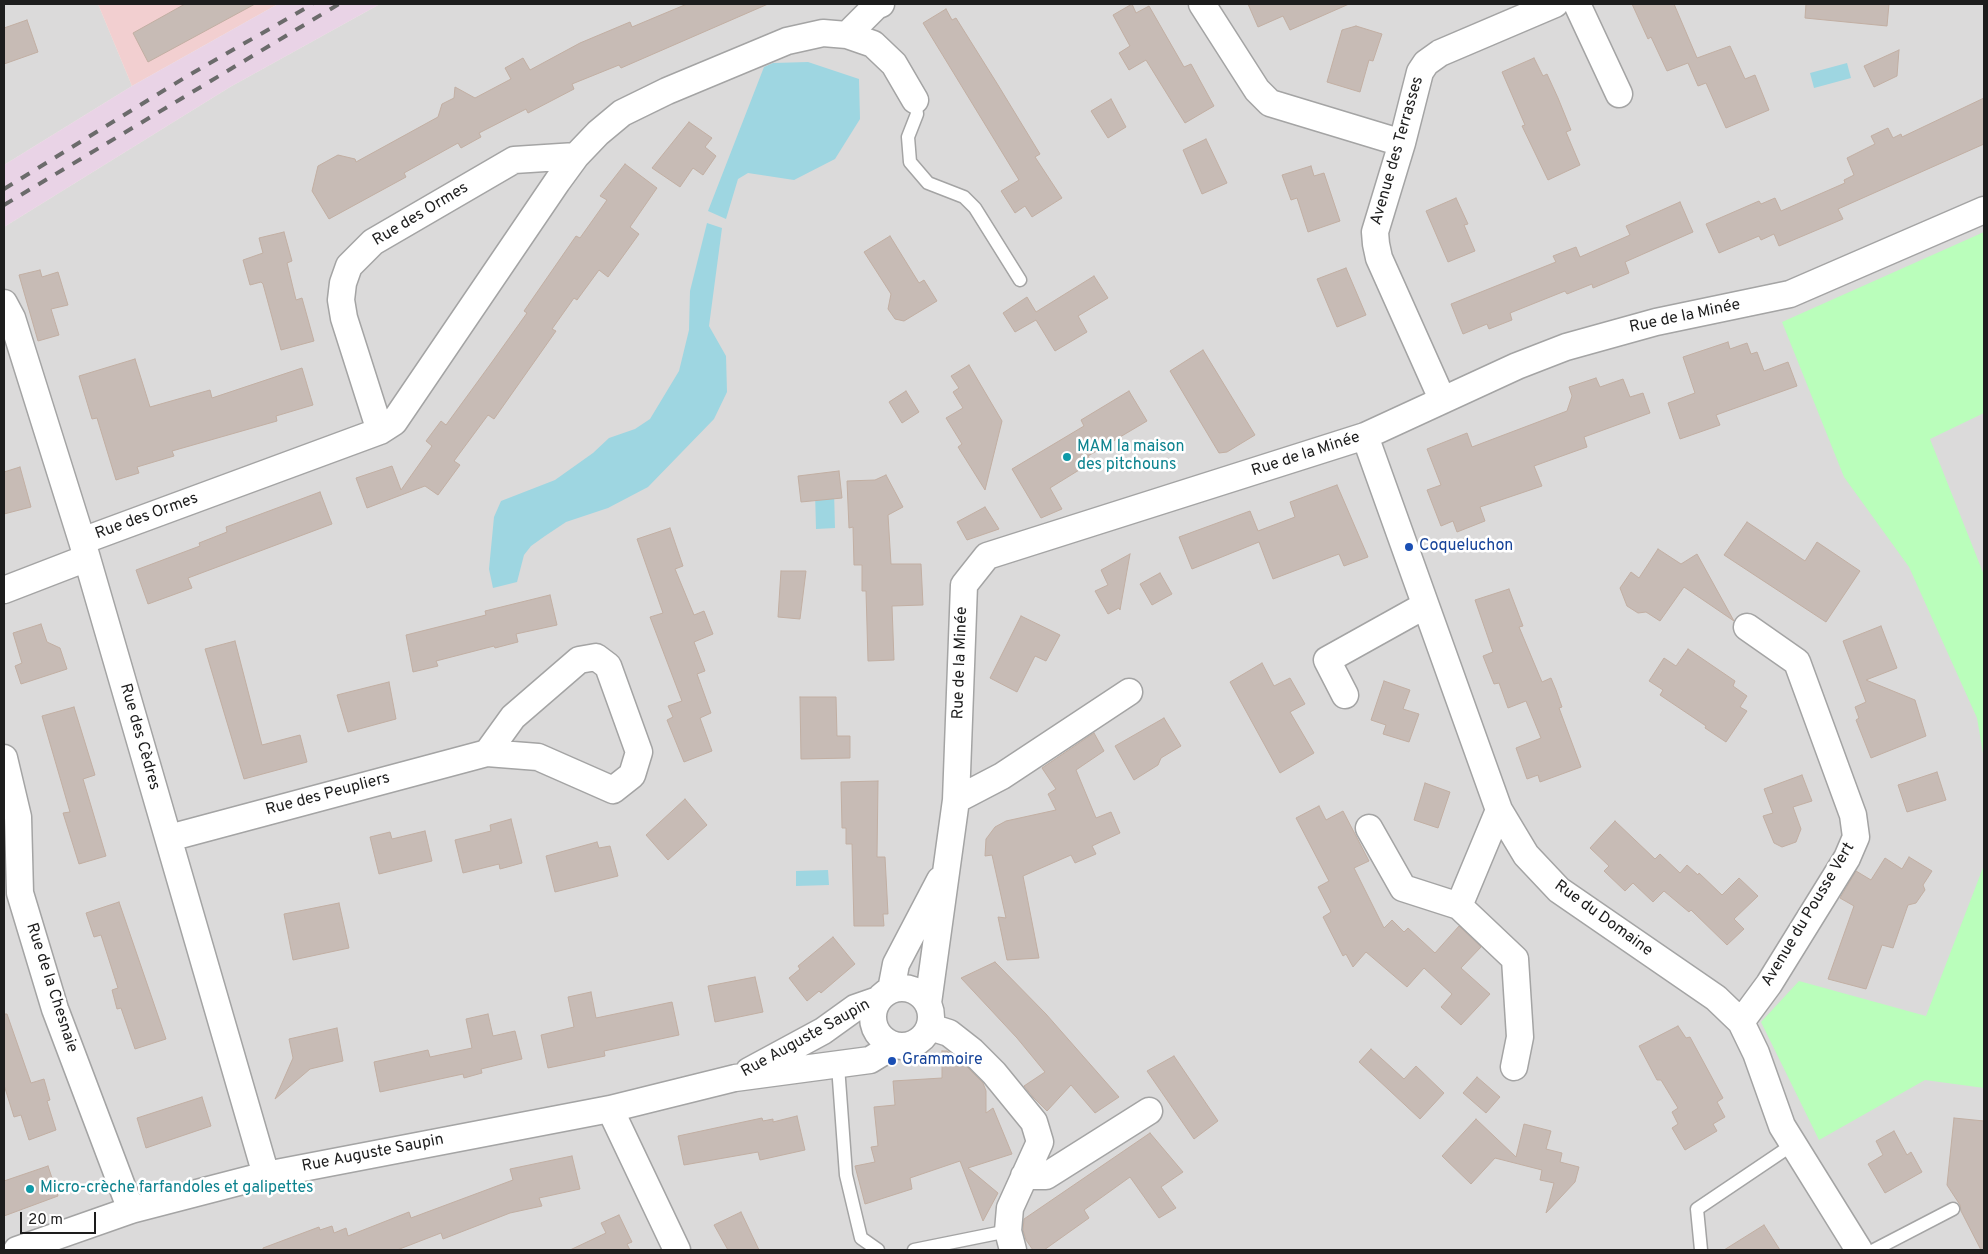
<!DOCTYPE html>
<html>
<head>
<meta charset="utf-8">
<style>
  body { margin:0 }
  #map { position:relative; width:1988px; height:1254px; overflow:hidden; background:#efeae2; font-family:Overpass,sans-serif }
  canvas { display:block }
  .frame { position:absolute; inset:0; border:5px solid #1d1d1d; pointer-events:none }
  .scale { position:absolute; left:20px; top:1212px; width:76px; height:22px; box-sizing:border-box; border:2px solid #1d1d1d; border-top:0; padding-left:6px; font-size:15px; line-height:18px; white-space:nowrap; color:#1d1d1d; -webkit-text-stroke:4px #fff; paint-order:stroke }
</style>
</head>
<body>
<div id="map">
<canvas width="1988" height="1254"></canvas>
<div class="frame"></div>
<div class="scale">20 m</div>
</div>
<script>
const ctx = document.querySelector('canvas').getContext('2d');
ctx.lineJoin = 'round';
function paint(path, color) { ctx.fillStyle = color; ctx.fill(path, 'evenodd'); }
const toPath = rows => new Path2D(rows.map(r => 'M' + r).join(''));
function strokePath(path, color, width, dash) { ctx.strokeStyle = color; ctx.lineWidth = width; ctx.lineCap = dash ? 'butt' : 'round'; ctx.setLineDash(dash || []); ctx.stroke(path); }
function drawText(font, color, halo, rows, align = 'center') {
  ctx.font = font + ' Overpass,sans-serif'; ctx.lineWidth = 5; ctx.setLineDash([]); ctx.textBaseline = 'middle'; ctx.strokeStyle = halo; ctx.fillStyle = color; for (const [text, x, y, turn = 0] of rows) {
    ctx.save(); ctx.translate(x, y); ctx.rotate((+turn || 0) * Math.PI / 180); ctx.textAlign = isNaN(turn) ? turn : align; if (halo) ctx.strokeText(text, 0, 0); ctx.fillText(text, 0, 0); ctx.restore();
  }
}
const residential = toPath([
  [4,4,98,4,132,86,4,165],
  [380,4,1984,4,1984,1250,4,1250,4,227,230,87]
]);
const commercial = toPath([
  [98,4,278,4,132,86]
]);
const industrial = toPath([
  [278,4,380,4,230,87,4,227,4,165,132,86]
]);
const park = toPath([
  [1984,232,1984,413,1930,439,1984,575,1984,759,1977,718,1909,567,1844,477,1782,322],
  [1984,865,1984,1088,1925,1080,1819,1140,1761,1022,1799,981,1926,1016]
]);
const water = toPath([
  [808,62,859,79,860,119,835,159,794,180,748,173,738,179,726,219,708,211,764,67,773,63],
  [1847,63,1851,78,1814,88,1810,73],
  [707,223,722,228,709,326,726,356,727,392,714,419,648,487,608,508,566,522,545,536,531,546,524,555,517,582,493,588,489,569,494,517,501,501,555,480,593,453,609,438,635,429,650,419,679,371,689,330,690,291],
  [815,491,834,491,835,528,816,529],
  [828,870,829,885,796,886,796,871]
]);
const building = toPath([
  [185,4,255,4,148,62,133,33,185,4],
  [687,4,768,4,621,68,619,65,572,84,574,89,528,113,526,109,479,133,481,137,461,148,458,143,404,173,406,177,329,219,312,191,318,166,338,155,355,159,356,162,438,117,442,104,454,98,455,87,475,98,511,79,505,68,523,58,530,70,580,43,630,22,632,27,687,4],
  [1132,4,1136,13,1149,6,1184,67,1191,64,1214,106,1185,123,1146,60,1129,70,1119,53,1130,46,1113,15,1132,4],
  [1248,4,1349,4,1290,30,1283,16,1258,27,1248,4],
  [1632,4,1674,4,1697,58,1730,46,1745,79,1755,75,1769,110,1726,128,1706,83,1698,86,1688,63,1667,71,1651,37,1648,39,1632,4],
  [1806,4,1889,4,1887,26,1805,18,1806,4],
  [946,9,952,20,956,18,998,85,1040,154,1035,157,1062,198,1032,217,1025,206,1015,213,1001,191,1019,180,923,23,946,9],
  [27,20,38,52,4,64,4,28,27,20],
  [1356,26,1382,34,1373,61,1369,60,1360,92,1327,82,1342,30,1356,26],
  [1899,50,1897,76,1874,87,1864,66,1899,50],
  [1534,58,1543,76,1547,74,1558,98,1571,130,1566,132,1580,165,1548,180,1522,126,1525,125,1502,72,1534,58],
  [1984,98,1984,144,1838,209,1843,219,1779,246,1774,234,1761,240,1759,236,1719,253,1706,224,1759,201,1761,204,1775,198,1781,211,1845,183,1844,180,1854,175,1847,158,1875,144,1871,136,1888,128,1893,138,1901,134,1902,137,1984,98],
  [1111,99,1126,127,1108,138,1091,111,1111,99],
  [689,122,712,138,705,147,716,156,703,175,693,168,680,187,652,168,689,122],
  [1206,139,1227,183,1202,194,1183,150,1206,139],
  [625,164,657,188,630,227,639,234,608,277,599,270,577,300,574,298,552,329,556,331,494,419,488,415,454,461,460,465,438,495,425,486,367,508,356,478,392,466,401,490,432,446,426,441,441,421,446,425,492,362,527,313,524,311,576,236,580,238,607,200,600,196,625,164],
  [1311,166,1314,176,1324,173,1340,221,1308,232,1297,198,1291,200,1282,175,1311,166],
  [1456,198,1468,224,1464,225,1475,251,1448,262,1426,211,1456,198],
  [1680,202,1693,232,1625,262,1629,273,1593,288,1592,284,1567,294,1565,291,1510,313,1512,320,1489,329,1487,324,1463,334,1451,304,1556,262,1553,256,1576,247,1580,257,1630,235,1626,226,1680,202],
  [284,232,292,261,287,263,296,300,302,298,314,341,281,350,263,284,261,282,250,285,243,260,263,253,259,238,284,232],
  [890,236,919,283,924,280,937,301,904,321,895,319,888,309,891,294,864,252,890,236],
  [1346,268,1366,315,1337,327,1317,279,1346,268],
  [40,270,42,277,58,272,68,305,51,309,59,335,38,341,19,275,40,270],
  [1094,276,1108,298,1078,316,1087,332,1055,351,1036,320,1015,332,1003,313,1027,297,1036,312,1094,276],
  [1728,342,1730,349,1747,343,1751,354,1757,352,1764,371,1788,362,1797,386,1716,415,1720,425,1680,439,1668,403,1695,393,1683,357,1728,342],
  [1203,350,1255,435,1227,452,1219,453,1170,371,1203,350],
  [135,359,150,407,210,390,212,398,302,368,313,405,276,416,277,421,172,451,174,456,137,467,139,473,116,480,97,418,92,419,79,376,135,359],
  [969,365,1002,421,985,490,958,447,962,444,946,418,963,408,953,392,959,388,951,376,969,365],
  [1596,378,1600,387,1623,379,1630,397,1643,393,1650,413,1584,437,1587,447,1534,466,1542,486,1480,507,1485,521,1457,532,1453,521,1441,526,1427,490,1441,485,1427,449,1467,433,1472,447,1567,411,1572,396,1569,387,1596,378],
  [906,391,919,412,902,423,889,402,906,391],
  [1129,391,1147,421,1088,456,1092,462,1050,488,1062,509,1041,518,1012,469,1084,426,1081,420,1129,391],
  [20,467,31,507,4,514,4,472,20,467],
  [839,471,842,498,801,502,798,476,839,471],
  [886,475,903,507,888,515,891,564,921,564,923,605,892,606,894,660,868,661,866,591,862,591,862,565,854,565,853,527,849,528,847,481,875,480,886,475],
  [1337,485,1368,557,1344,566,1339,554,1273,579,1259,542,1192,569,1179,537,1250,511,1258,531,1295,517,1290,502,1337,485],
  [320,492,332,524,188,578,192,588,148,604,136,570,200,546,199,543,227,532,226,527,320,492],
  [985,507,999,529,967,540,957,522,985,507],
  [1747,522,1805,561,1817,542,1860,571,1826,622,1724,555,1747,522],
  [670,528,683,566,675,569,694,615,704,611,713,634,694,642,705,671,697,674,711,713,700,718,712,751,684,762,667,720,673,717,668,706,682,701,650,617,663,613,637,539,670,528],
  [1658,549,1681,564,1697,554,1734,621,1684,587,1660,621,1646,612,1638,613,1627,606,1620,588,1631,572,1639,578,1658,549],
  [1130,554,1120,610,1119,608,1108,614,1095,591,1108,585,1101,570,1130,554],
  [781,571,806,571,800,619,778,617,781,571],
  [1160,573,1172,594,1152,605,1140,584,1160,573],
  [1509,589,1523,626,1519,627,1542,682,1551,678,1556,690,1562,707,1559,708,1581,767,1540,782,1538,775,1527,779,1516,748,1541,738,1526,701,1508,708,1499,683,1494,684,1483,656,1493,652,1475,600,1509,589],
  [550,595,557,625,516,634,518,642,495,648,494,646,436,661,438,666,413,672,406,635,486,615,485,611,550,595],
  [1021,616,1060,635,1046,661,1035,656,1017,692,990,678,1021,616],
  [41,624,47,642,60,648,67,669,21,684,15,666,22,663,13,633,41,624],
  [1881,626,1897,668,1866,680,1915,700,1926,736,1871,758,1856,720,1859,718,1855,707,1866,702,1843,641,1881,626],
  [235,641,262,745,300,735,307,762,244,779,205,649,235,641],
  [1688,649,1735,681,1733,686,1747,696,1740,707,1747,711,1726,742,1705,728,1706,726,1660,695,1663,690,1649,681,1664,658,1676,666,1688,649],
  [1262,663,1274,686,1290,678,1305,704,1290,712,1314,753,1280,773,1230,682,1262,663],
  [1384,681,1410,690,1403,709,1419,714,1409,742,1383,734,1386,725,1371,720,1384,681],
  [389,682,396,719,348,732,337,695,389,682],
  [800,697,836,697,837,736,850,736,850,758,801,759,800,697],
  [74,707,95,775,83,779,106,856,79,864,63,813,70,812,42,716,74,707],
  [1164,718,1181,746,1161,758,1158,765,1134,780,1115,746,1164,718],
  [1094,733,1104,751,1076,770,1096,818,1111,812,1120,833,1092,846,1096,854,1075,863,1071,855,1023,876,1039,958,1007,960,998,917,1006,918,992,855,985,856,986,839,995,827,1006,821,1056,810,1048,794,1056,789,1042,768,1094,733],
  [1937,772,1946,800,1907,812,1898,785,1937,772],
  [1802,775,1812,801,1793,807,1801,829,1796,842,1782,847,1774,843,1763,816,1773,813,1764,789,1802,775],
  [878,781,877,857,885,857,888,914,883,914,884,926,854,926,852,844,846,844,846,828,842,828,841,782,878,781],
  [1425,783,1450,792,1438,828,1414,820,1425,783],
  [685,799,707,825,668,860,646,835,685,799],
  [1319,806,1326,820,1343,811,1369,861,1354,868,1384,928,1392,920,1404,932,1408,928,1435,953,1459,926,1481,947,1461,968,1490,994,1461,1025,1441,1007,1452,994,1424,968,1407,987,1366,952,1353,967,1346,954,1343,956,1323,917,1331,912,1318,887,1329,881,1296,818,1319,806],
  [511,819,522,863,500,869,499,864,463,873,455,840,491,831,490,825,511,819],
  [1615,821,1655,859,1660,854,1680,873,1687,865,1698,875,1699,873,1722,895,1739,878,1758,896,1734,919,1744,929,1727,945,1691,910,1689,912,1664,891,1653,902,1633,883,1625,891,1604,871,1609,866,1590,848,1615,821],
  [425,831,432,861,379,874,370,837,390,832,392,839,425,831],
  [597,842,599,848,610,846,618,876,555,892,546,856,597,842],
  [1909,857,1932,871,1923,885,1925,890,1916,903,1908,905,1893,948,1882,945,1866,989,1828,979,1854,906,1840,898,1856,871,1871,880,1885,858,1902,869,1909,857],
  [119,902,166,1039,135,1049,121,1008,117,1009,112,990,118,988,101,935,94,937,86,913,119,902],
  [339,903,349,948,293,960,284,914,339,903],
  [833,937,855,964,821,993,819,991,807,1001,789,978,800,969,798,966,833,937],
  [995,962,1046,1014,1119,1097,1095,1113,1071,1085,1047,1111,1033,1097,1024,1086,1045,1072,1017,1038,961,978,995,962],
  [755,977,763,1012,715,1022,708,986,755,977],
  [591,992,596,1018,672,1002,679,1035,604,1051,605,1056,548,1068,541,1035,574,1027,568,997,591,992],
  [4,1014,7,1014,31,1083,44,1079,50,1100,47,1101,56,1130,29,1140,21,1115,14,1117,4,1085,4,1014],
  [488,1014,493,1036,515,1031,522,1059,481,1069,482,1073,464,1078,463,1074,380,1092,374,1062,428,1050,430,1057,472,1048,466,1019,488,1014],
  [1678,1026,1686,1038,1690,1037,1723,1098,1717,1102,1725,1117,1713,1124,1717,1131,1685,1150,1672,1128,1678,1124,1672,1112,1678,1108,1661,1080,1657,1080,1639,1046,1678,1026],
  [337,1028,343,1061,310,1069,275,1099,293,1058,289,1039,337,1028],
  [1371,1049,1404,1079,1416,1066,1444,1093,1420,1119,1359,1062,1371,1049],
  [942,1051,947,1051,962,1062,983,1083,986,1091,986,1113,993,1108,1012,1154,968,1168,998,1193,983,1221,960,1161,910,1178,912,1189,865,1204,855,1166,875,1162,871,1147,878,1146,874,1107,895,1105,893,1081,942,1078,942,1051],
  [1174,1056,1218,1121,1194,1139,1147,1071,1174,1056],
  [1477,1077,1500,1097,1486,1113,1463,1093,1477,1077],
  [202,1097,211,1126,146,1148,137,1118,202,1097],
  [797,1116,805,1150,760,1160,758,1152,684,1165,678,1136,762,1118,763,1121,773,1119,773,1122,797,1116],
  [1954,1118,1984,1121,1984,1250,1981,1250,1961,1211,1960,1205,1947,1185,1954,1118],
  [1476,1119,1516,1157,1524,1124,1551,1131,1546,1149,1562,1153,1560,1162,1579,1167,1575,1182,1546,1213,1554,1183,1540,1180,1542,1170,1495,1158,1471,1184,1442,1156,1476,1119],
  [1894,1131,1907,1155,1911,1152,1922,1172,1885,1193,1868,1164,1883,1155,1876,1141,1894,1131],
  [1150,1133,1183,1172,1161,1187,1176,1208,1159,1218,1130,1177,1084,1210,1089,1218,1044,1250,1033,1250,1026,1240,1023,1230,1024,1219,1150,1133],
  [572,1156,580,1189,539,1198,542,1206,510,1213,443,1239,441,1233,397,1250,263,1250,263,1248,319,1227,320,1230,332,1226,334,1233,346,1228,348,1236,409,1212,411,1218,513,1180,510,1169,572,1156],
  [48,1166,58,1196,4,1216,4,1181,48,1166],
  [741,1212,759,1250,728,1250,714,1225,741,1212],
  [619,1215,632,1242,627,1244,630,1250,570,1250,606,1233,601,1223,619,1215],
  [1764,1225,1780,1250,1724,1250,1764,1225]
]);
const service = toPath([
  [915,100,917,114,908,137,910,162,928,183,964,197,975,208,1020,280],
  [838,1066,846,1175,861,1238,878,1250],
  [914,1250,1008,1231],
  [1701,1250,1697,1209,1792,1145],
  [1874,1250,1953,1209]
]);
const minor = toPath([
  [1202,4,1257,90,1270,103,1402,143],
  [1577,4,1619,94],
  [847,35,876,6,881,4],
  [4,303,12,318,82,541,266,1175],
  [1442,399,1379,258,1376,244,1375,232,1402,143,1420,72,1426,63,1440,53,1555,4],
  [380,431,344,318,341,300,343,283,349,266,373,242,514,160,576,156],
  [1365,436,1499,810,1526,855,1559,890,1716,998,1741,1022,1756,1053,1782,1126,1859,1250],
  [82,541,380,431,394,422,557,182,576,156,598,133,622,113,667,91,787,41,823,33,847,35,873,44,894,64,915,100],
  [4,590,87,558],
  [1345,695,1327,660,1424,606],
  [4,758,18,817,20,893,55,1009,131,1210],
  [956,800,1002,776,1129,692],
  [1369,828,1403,888,1459,906,1515,959,1520,1037,1514,1067],
  [169,838,487,753,538,757,613,790,632,775,639,752,608,666,596,657,579,660,513,717,487,753],
  [1459,906,1499,810],
  '873 1017a29 29 0 1 1 58 0a29 29 0 1 1-58 0Z',
  [891,990,896,964,940,880],
  [928,1003,956,800,964,585,987,556,1365,436,1517,366,1566,347,1656,322,1790,294,1984,210],
  [1741,1022,1769,984,1847,858,1856,837,1853,815,1797,662,1747,627],
  [930,1027,949,1033,972,1051,994,1073,1034,1122,1040,1142,1010,1208,1008,1231,1013,1250],
  [749,1071,823,1031,855,1008,878,1000],
  [610,1109,677,1250],
  [1024,1176,1046,1176,1149,1111],
  [17,1250,131,1210,266,1175,610,1109,735,1078,870,1060,893,1046]
]);
const rail = toPath([
  [4,189,189,75,313,4],
  [4,205,339,4]
]);
const markers = [
  [1067,457,5,"#0f9aa8"],
  [1409,547,5,"#1a4fb4"],
  [892,1061,5,"#1a4fb4"],
  [30,1189,5,"#0f9aa8"]
];
const streetNames = [
  ["Avenue des Terrasses",1398,151,-74],
  ["Rue des Ormes",421,215,-31],
  ["Rue de la Minée",1685,317,-12],
  ["Rue de la Minée",1306,455,-18],
  ["Rue des Ormes",147,517,-20],
  ["Rue de la Minée",961,663,-88],
  ["Rue des Cèdres",139,737,74],
  ["Rue des Peupliers",328,795,-15],
  ["Avenue du Pousse Vert",1809,915,-59],
  ["Rue du Domaine",1603,919,36],
  ["Rue de la Chesnaie",51,988,72],
  ["Rue Auguste Saupin",806,1039,-29],
  ["Rue Auguste Saupin",373,1154,-11]
];
const cultureNames = [
  ["MAM la maison",1077,448],
  ["des pitchouns",1077,466],
  ["Micro-crèche farfandoles et galipettes",40,1189]
];
const transitNames = [
  ["Coqueluchon",1419,547],
  ["Grammoire",902,1061]
];
paint(residential, '#dbdada');
paint(commercial, '#f2cfd0');
paint(industrial, '#e9d3e6');
paint(park, '#bafebb');
paint(water, '#9ed6e1');
paint(building, '#c7bbb5');
strokePath(building, '#c2afa3', 1);
strokePath(service, '#a4a4a4', 15);
strokePath(minor, '#a4a4a4', 29);
strokePath(service, '#fff', 12);
strokePath(minor, '#fff', 26);
strokePath(rail, '#6b6b6b', 4, [10, 10]);
for (const [x, y, r, color] of markers) { const dot = new Path2D(); dot.arc(x, y, r, 0, 2 * Math.PI); ctx.fillStyle = color; ctx.fill(dot); strokePath(dot, '#fff', 2); }
drawText('16px', '#1d1d1d', '#fff', streetNames);
drawText('16px', '#0d838f', '#fff', cultureNames, 'left');
drawText('16px', '#164399', '#fff', transitNames, 'left');
</script>
</body>
</html>
